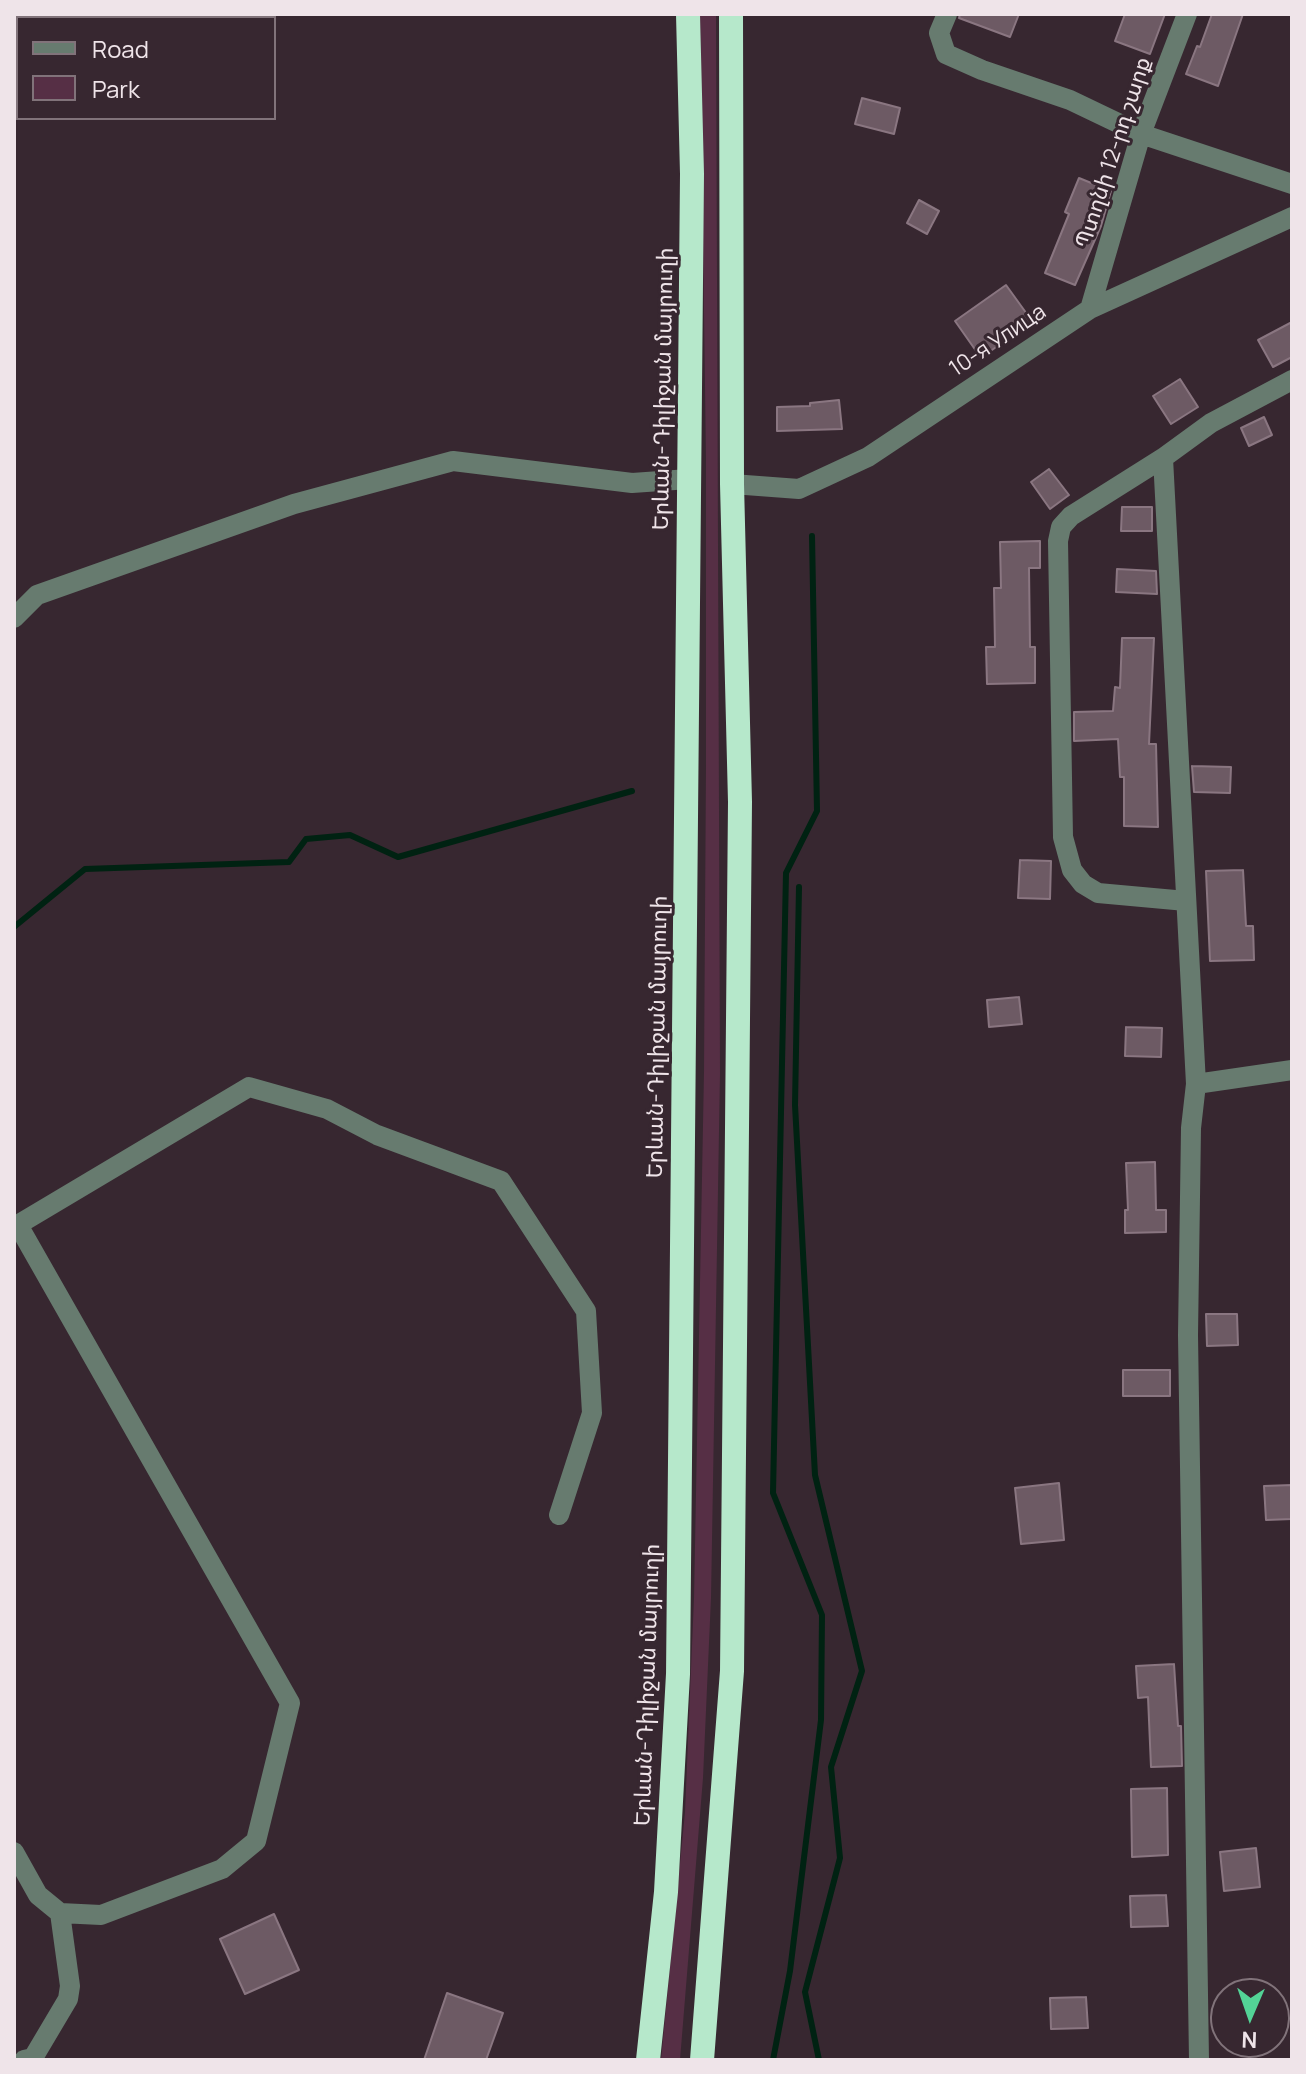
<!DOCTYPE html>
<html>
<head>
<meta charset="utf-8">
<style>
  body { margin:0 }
  #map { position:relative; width:1306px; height:2074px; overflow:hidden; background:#372730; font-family:Manrope,sans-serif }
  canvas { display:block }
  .frame { position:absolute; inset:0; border:16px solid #efe4e9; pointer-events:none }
  .legend { position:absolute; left:16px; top:16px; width:260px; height:104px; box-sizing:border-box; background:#372730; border:2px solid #81737a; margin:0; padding:10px 14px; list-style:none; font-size:24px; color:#efe4e9 }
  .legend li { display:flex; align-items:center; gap:16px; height:40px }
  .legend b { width:40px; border:2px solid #81737a }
  .north { position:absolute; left:1210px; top:1978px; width:80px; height:80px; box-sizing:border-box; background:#372730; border:2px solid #81737a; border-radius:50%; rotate:182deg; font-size:22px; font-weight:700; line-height:32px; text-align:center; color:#efe4e9 }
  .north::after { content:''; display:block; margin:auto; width:28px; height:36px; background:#53d396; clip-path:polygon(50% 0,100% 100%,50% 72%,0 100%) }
</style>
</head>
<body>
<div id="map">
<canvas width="1306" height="2074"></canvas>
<div class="frame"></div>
<ul class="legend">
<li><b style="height:10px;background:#677b6f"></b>Road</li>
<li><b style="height:22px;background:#562f45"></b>Park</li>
</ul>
<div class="north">N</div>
</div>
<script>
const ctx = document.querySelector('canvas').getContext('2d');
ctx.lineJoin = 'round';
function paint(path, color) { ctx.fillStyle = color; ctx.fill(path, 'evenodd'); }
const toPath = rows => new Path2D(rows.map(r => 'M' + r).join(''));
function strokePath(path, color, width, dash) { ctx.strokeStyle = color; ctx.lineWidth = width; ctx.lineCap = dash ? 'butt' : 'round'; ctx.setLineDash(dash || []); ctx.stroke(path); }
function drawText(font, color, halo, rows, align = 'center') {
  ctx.font = font + ' Manrope,"Noto Sans Armenian",sans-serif'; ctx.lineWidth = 6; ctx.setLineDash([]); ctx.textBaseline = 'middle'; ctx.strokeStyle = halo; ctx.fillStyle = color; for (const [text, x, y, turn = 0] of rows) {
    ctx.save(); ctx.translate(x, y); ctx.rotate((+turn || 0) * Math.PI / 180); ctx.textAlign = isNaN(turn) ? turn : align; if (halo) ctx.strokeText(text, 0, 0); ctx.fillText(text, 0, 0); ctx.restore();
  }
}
const green = toPath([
  [700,14,716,14,720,1073,711,1598,703,1778,680,2060,661,2060,685,1812,694,1598,704,1072,706,764,706,461]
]);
const stream = toPath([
  [799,887,795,1105,815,1475,862,1671,831,1767,840,1858,805,1992,819,2060],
  [14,927,85,869,289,862,306,839,350,835,398,857,632,791],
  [773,2060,790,1971,821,1720,822,1615,773,1493,786,873,817,811,812,536]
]);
const building = toPath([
  [960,14,1019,14,1010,37,959,18,960,14],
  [1125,14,1165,14,1150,54,1115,41,1125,14],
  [1212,14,1243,14,1218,86,1186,74,1197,46,1200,47,1212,14],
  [862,98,900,108,894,134,855,124,862,98],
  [1079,178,1111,191,1101,226,1075,285,1045,273,1069,214,1065,212,1079,178],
  [919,200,939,211,927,234,907,223,919,200],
  [1006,285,1032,321,981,358,955,321,1006,285],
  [1292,322,1292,357,1273,367,1258,340,1292,322],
  [1180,379,1198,407,1171,424,1153,396,1180,379],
  [839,400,842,429,777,431,777,407,810,406,810,403,839,400],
  [1264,417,1272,435,1249,446,1241,428,1264,417],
  [1049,469,1069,495,1050,509,1031,482,1049,469],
  [1122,507,1152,507,1152,531,1121,531,1122,507],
  [1040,541,1040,568,1029,568,1030,647,1035,647,1035,683,987,684,986,647,995,647,994,588,1001,588,1000,542,1040,541],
  [1117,569,1156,571,1157,594,1116,592,1117,569],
  [1122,638,1154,638,1149,744,1156,744,1158,827,1124,826,1124,777,1120,777,1118,739,1074,741,1074,712,1113,711,1115,687,1120,688,1122,638],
  [1192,766,1231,767,1230,793,1194,792,1192,766],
  [1020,860,1051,861,1050,899,1018,898,1020,860],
  [1243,870,1246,926,1253,926,1254,960,1210,961,1206,871,1243,870],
  [1019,997,1022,1024,989,1027,987,1000,1019,997],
  [1126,1027,1162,1028,1161,1057,1125,1056,1126,1027],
  [1155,1162,1156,1210,1166,1210,1166,1232,1125,1233,1125,1210,1128,1210,1126,1163,1155,1162],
  [1206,1314,1237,1314,1238,1345,1207,1346,1206,1314],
  [1123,1370,1170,1370,1170,1396,1123,1396,1123,1370],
  [1059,1483,1064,1540,1021,1544,1015,1488,1059,1483],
  [1292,1485,1292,1519,1266,1520,1264,1486,1292,1485],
  [1174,1664,1178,1726,1181,1726,1182,1766,1151,1767,1148,1697,1138,1698,1136,1666,1174,1664],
  [1167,1788,1168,1855,1132,1857,1131,1789,1167,1788],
  [1256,1848,1260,1887,1224,1891,1220,1852,1256,1848],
  [1166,1895,1168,1926,1131,1927,1130,1896,1166,1895],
  [274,1914,299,1970,245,1994,220,1939,274,1914],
  [447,1993,503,2013,486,2060,424,2060,447,1993],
  [1086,1997,1088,2028,1051,2029,1050,1998,1086,1997]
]);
const minor = toPath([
  [947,14,939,33,946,54,982,70,1070,100,1141,134,1292,184],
  [14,29,18,25],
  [1090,309,1141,134,1187,14],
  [1163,458,1196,1084,1191,1128,1188,1335,1199,2060],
  [732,484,799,489,868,457,1090,309,1292,217],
  [14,618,37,595,294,504,453,461,632,483,689,479],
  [1186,901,1098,893,1083,884,1072,870,1063,837,1058,541,1061,527,1071,516,1163,458,1211,423,1292,380],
  [1196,1084,1292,1070],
  [14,1227,249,1087,327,1109,377,1135,501,1181,586,1311,592,1413,559,1515],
  [14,1852,38,1895,60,1913,101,1915,222,1869,256,1841,290,1703,18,1225],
  [24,2060,33,2058,68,1999,70,1986,60,1913]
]);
const highway = toPath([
  [648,2060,666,1892,678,1674,692,174,688,14],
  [702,2060,732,1671,740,802,732,484,731,14]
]);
const streetNames = [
  ["Պտղնի 12-րդ շարք",1114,153,-72],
  ["10-я Улица",998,341,-34],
  ["Երևան-Դիլիջան մայրուղի",664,389,-89],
  ["Երևան-Դիլիջան մայրուղի",658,1037,-89],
  ["Երևան-Դիլիջան մայրուղի",648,1685,-88]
];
paint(green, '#562f45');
strokePath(stream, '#002212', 6);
paint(building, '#6d5a64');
strokePath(building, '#8a7681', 2);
strokePath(minor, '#677b6f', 20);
strokePath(highway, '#b6e8cb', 24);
drawText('22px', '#efe4e9', '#372730', streetNames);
</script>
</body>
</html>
